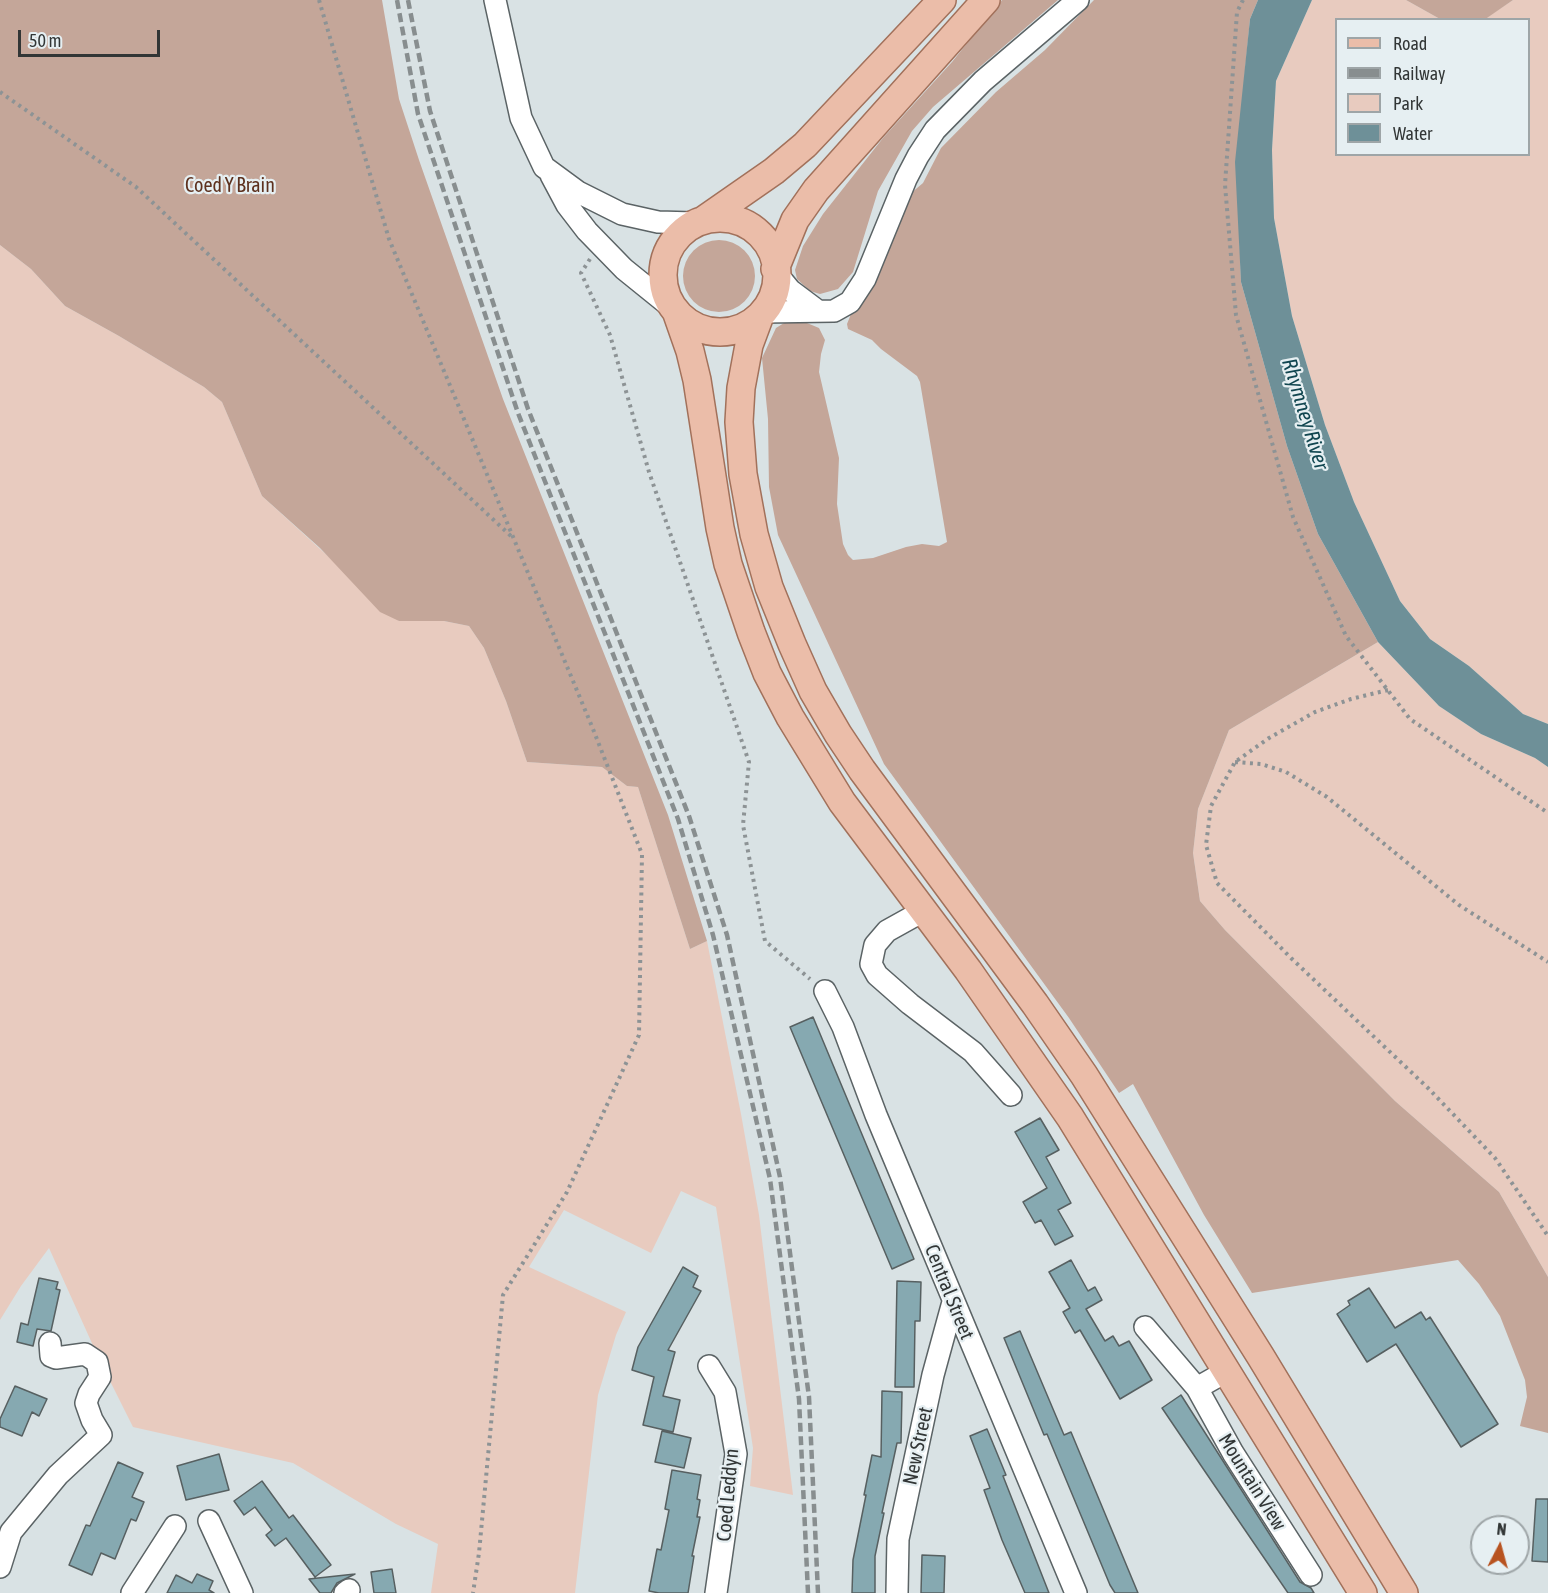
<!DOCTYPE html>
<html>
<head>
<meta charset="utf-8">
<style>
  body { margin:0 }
  #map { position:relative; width:1548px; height:1593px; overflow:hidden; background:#d9e2e4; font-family:"Asap Condensed",sans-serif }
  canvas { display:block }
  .legend { position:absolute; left:1335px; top:18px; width:195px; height:138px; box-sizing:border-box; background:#e6eff2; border:2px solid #9ea5a7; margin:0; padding:8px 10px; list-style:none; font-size:18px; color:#323636 }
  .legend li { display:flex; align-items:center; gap:12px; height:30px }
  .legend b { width:30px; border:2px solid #9ea5a7 }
  .north { position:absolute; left:1470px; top:1515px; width:60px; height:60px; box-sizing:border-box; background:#e6eff2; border:2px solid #9ea5a7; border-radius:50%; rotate:6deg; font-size:16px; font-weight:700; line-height:24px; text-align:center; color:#323636 }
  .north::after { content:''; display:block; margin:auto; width:21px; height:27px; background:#b85320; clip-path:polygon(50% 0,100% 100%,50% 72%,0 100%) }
  .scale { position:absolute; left:18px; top:30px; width:142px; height:27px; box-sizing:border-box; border:3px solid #323636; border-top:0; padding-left:8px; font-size:18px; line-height:21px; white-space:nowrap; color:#323636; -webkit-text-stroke:4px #e6eff2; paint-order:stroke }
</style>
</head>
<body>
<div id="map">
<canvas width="1548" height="1593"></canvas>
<ul class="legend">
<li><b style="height:8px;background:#ebbda9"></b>Road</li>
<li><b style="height:8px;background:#888e8f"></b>Railway</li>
<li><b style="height:16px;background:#e8cbbf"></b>Park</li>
<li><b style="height:16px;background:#6e9098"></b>Water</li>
</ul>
<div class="north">N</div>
<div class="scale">50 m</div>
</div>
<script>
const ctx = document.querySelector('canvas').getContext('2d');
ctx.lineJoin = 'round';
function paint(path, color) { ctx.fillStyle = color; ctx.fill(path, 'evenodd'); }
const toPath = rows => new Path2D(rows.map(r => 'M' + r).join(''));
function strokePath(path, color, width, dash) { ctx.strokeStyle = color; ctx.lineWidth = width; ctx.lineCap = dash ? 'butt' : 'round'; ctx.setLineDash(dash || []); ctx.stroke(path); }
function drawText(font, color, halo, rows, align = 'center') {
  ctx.font = font + ' "Asap Condensed",sans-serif'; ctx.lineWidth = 4.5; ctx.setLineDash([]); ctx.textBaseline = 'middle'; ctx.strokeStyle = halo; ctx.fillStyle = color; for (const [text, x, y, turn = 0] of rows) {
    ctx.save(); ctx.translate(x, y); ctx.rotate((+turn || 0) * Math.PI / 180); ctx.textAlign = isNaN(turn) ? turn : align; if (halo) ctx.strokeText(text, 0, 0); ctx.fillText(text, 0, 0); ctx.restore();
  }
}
const green = toPath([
  [1312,0,1406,0,1440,19,1336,20,1336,154,1528,154,1528,20,1484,19,1513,0,1548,0,1548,724,1523,714,1469,666,1430,639,1400,601,1354,502,1325,425,1292,316,1274,218,1272,150,1276,81],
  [0,245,31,269,65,306,119,336,204,387,222,402,262,496,399,621,444,621,469,626,484,648,506,701,527,762,602,767,627,786,638,787,690,949,707,941,741,1114,759,1215,793,1495,750,1486,753,1448,716,1207,681,1191,651,1253,564,1210,529,1267,626,1312,616,1335,598,1395,575,1593,431,1593,438,1544,396,1524,293,1463,133,1427,100,1361,49,1248,21,1286,0,1320],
  [1378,642,1439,706,1481,734,1535,758,1548,767,1548,1277,1499,1192,1395,1101,1225,930,1200,901,1193,853,1198,809,1229,730]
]);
const forest = toPath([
  [0,0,382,0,399,99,419,160,503,399,668,815,707,941,690,949,638,787,627,786,602,767,527,762,506,701,484,648,469,626,444,621,399,621,380,612,320,548,262,496,222,402,204,387,119,336,65,306,31,269,0,245],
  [1002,0,1058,0,933,107,912,131,878,191,853,272,838,289,820,294,810,291,797,279,795,270,803,246,823,214,883,138,952,62],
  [1094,0,1258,0,1250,19,1245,71,1239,224,1241,282,1287,446,1318,534,1378,642,1229,730,1198,809,1193,853,1200,901,1225,930,1395,1101,1499,1192,1548,1277,1548,1433,1520,1426,1527,1397,1525,1380,1500,1316,1479,1284,1458,1260,1252,1293,1204,1215,1133,1084,1119,1093,1069,1018,884,764,778,535,769,487,768,419,762,358,776,328,784,323,794,322,807,323,819,328,825,340,821,354,819,372,839,458,837,504,843,544,848,555,853,560,873,558,906,547,922,544,939,546,947,542,920,382,917,376,881,349,872,340,848,329,847,324,851,314,862,300,910,194,923,183,941,148,996,92,1045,50],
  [1406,0,1513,0,1484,20,1440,19],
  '683 276a36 36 0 1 1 72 0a36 36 0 1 1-72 0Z'
]);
const water = toPath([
  [1258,0,1312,0,1276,81,1272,150,1274,218,1292,316,1325,425,1354,502,1400,601,1430,639,1469,666,1523,714,1548,724,1548,767,1535,758,1481,734,1439,706,1378,642,1318,534,1287,446,1241,282,1235,162,1250,19]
]);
const building = toPath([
  [813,1017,914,1259,892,1269,790,1027,813,1017],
  [1040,1118,1059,1150,1046,1157,1071,1203,1058,1210,1073,1236,1055,1245,1041,1220,1035,1223,1023,1202,1047,1188,1015,1132,1040,1118],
  [1071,1260,1088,1291,1095,1287,1102,1300,1086,1309,1105,1341,1113,1336,1119,1346,1129,1341,1152,1380,1120,1399,1080,1330,1075,1333,1063,1312,1070,1308,1049,1272,1071,1260],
  [683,1267,698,1276,693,1287,701,1291,668,1350,675,1352,663,1396,680,1400,673,1432,643,1425,654,1377,632,1370,638,1347,683,1267],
  [39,1278,58,1282,56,1289,60,1290,51,1331,37,1329,33,1346,17,1342,21,1323,28,1325,39,1278],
  [897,1281,921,1282,920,1321,915,1321,914,1387,895,1387,897,1281],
  [1369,1288,1395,1328,1421,1312,1426,1320,1430,1317,1498,1424,1461,1447,1396,1344,1367,1362,1337,1314,1350,1305,1348,1301,1369,1288],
  [1020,1331,1064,1435,1071,1432,1138,1593,1115,1593,1110,1585,1047,1434,1044,1435,1004,1338,1020,1331],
  [15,1386,47,1399,39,1416,32,1412,22,1436,0,1427,0,1419,15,1386],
  [882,1391,902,1392,901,1443,897,1443,882,1513,884,1513,875,1556,875,1593,852,1593,853,1560,866,1495,864,1495,872,1455,881,1457,882,1391],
  [1181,1395,1300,1582,1311,1588,1314,1593,1288,1593,1204,1470,1162,1408,1181,1395],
  [987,1429,1006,1475,1003,1476,1049,1593,1025,1593,1002,1540,984,1490,990,1488,970,1436,987,1429],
  [662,1431,691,1438,684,1468,655,1462,662,1431],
  [219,1454,229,1490,186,1500,177,1466,219,1454],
  [118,1462,143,1473,132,1497,144,1502,136,1521,131,1519,115,1559,101,1553,92,1575,69,1565,86,1525,90,1526,118,1462],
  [672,1470,701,1475,697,1499,700,1500,697,1517,700,1517,692,1556,694,1556,688,1593,659,1593,649,1591,657,1549,661,1550,669,1510,665,1509,672,1470],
  [262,1481,289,1518,293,1515,331,1565,315,1577,286,1538,275,1546,266,1535,272,1530,255,1507,244,1515,234,1501,262,1481],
  [1536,1499,1548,1499,1548,1562,1532,1561,1536,1499],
  [922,1555,945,1556,944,1593,921,1593,922,1555],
  [392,1569,396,1593,374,1593,371,1572,392,1569],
  [197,1574,213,1581,209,1590,214,1593,167,1593,176,1575,192,1583,197,1574],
  [355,1574,337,1583,331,1593,320,1593,309,1579,355,1574]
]);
const path = toPath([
  [319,0,389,239,593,729,642,854,639,1035,567,1192,503,1295,479,1553,473,1593],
  [1243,0,1237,12,1225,185,1236,315,1293,517,1346,636,1410,719,1548,813],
  [0,92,136,187,512,537],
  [590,259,581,273,610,335,649,472,749,762,743,825,765,941,810,979],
  [1388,690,1351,699,1315,712,1269,738,1235,762,1211,806,1206,845,1217,883,1291,958,1429,1089,1495,1158,1548,1236],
  [1235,762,1261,764,1286,772,1327,797,1459,905,1548,962]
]);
const minor = toPath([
  [495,0,521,118,544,167,578,192,622,214,658,222,694,223],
  [551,175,567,205,587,231,624,269,676,311],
  [776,273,790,290,818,311],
  [763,312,834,311,850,302,865,279,906,179,918,156,935,130,983,81,1078,0],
  [923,911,887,931,875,945,871,964,877,975,910,1004,973,1052,1011,1095],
  [825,991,843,1027,876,1115,1076,1593],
  [1145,1327,1197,1388],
  [709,1366,725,1392,736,1454,716,1593],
  [1227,1371,1197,1388,1233,1453,1311,1575],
  [209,1521,242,1593],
  [0,1567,11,1532,58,1475,101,1435,92,1420,86,1403,89,1394,100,1377,97,1362,85,1354,56,1358,51,1356,50,1343],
  [132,1593,175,1526],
  [345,1593,349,1590],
  [897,1593,898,1539,933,1375,953,1302]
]);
const major = toPath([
  '663 275a57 57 0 1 1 114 0a57 57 0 1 1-114 0Z',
  [705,219,774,171,805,145,942,0],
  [775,269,795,220,816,190,986,0],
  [676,311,690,351,697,380,720,528,728,564,751,632,767,673,790,717,842,802,968,970,1070,1117,1363,1593],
  [759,318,749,345,741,388,739,422,743,474,754,534,769,587,792,644,813,691,838,734,862,770,1035,1004,1084,1075,1261,1357,1404,1593]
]);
const rail = toPath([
  [397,0,418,114,518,413,678,819,713,935,770,1179,799,1399,808,1593],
  [408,0,430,111,528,409,689,816,727,935,780,1177,809,1397,818,1593]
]);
const parkNames = [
  ["Coed Y Brain",230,186]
];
const streetNames = [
  ["Central Street",949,1292,68],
  ["New Street",918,1446,-78],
  ["Mountain View",1252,1482,58],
  ["Coed Leddyn",728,1495,-85]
];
const waterNames = [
  ["Rhymney River",1305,414,73]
];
paint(green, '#e8cbbf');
paint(forest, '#c4a699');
paint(water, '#6e9098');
paint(building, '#86a9b1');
strokePath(building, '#576061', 1.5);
strokePath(minor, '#5b6365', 24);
strokePath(major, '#a2715b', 30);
strokePath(path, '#8d9395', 4, [3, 4.5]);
strokePath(minor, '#fff', 21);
strokePath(major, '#ebbda9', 27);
strokePath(rail, '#888e8f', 4.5, [9, 4.5]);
drawText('20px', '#5d311e', '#e6eff2', parkNames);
drawText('20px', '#323636', '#e6eff2', streetNames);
drawText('italic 21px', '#114650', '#e6eff2', waterNames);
</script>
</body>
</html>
